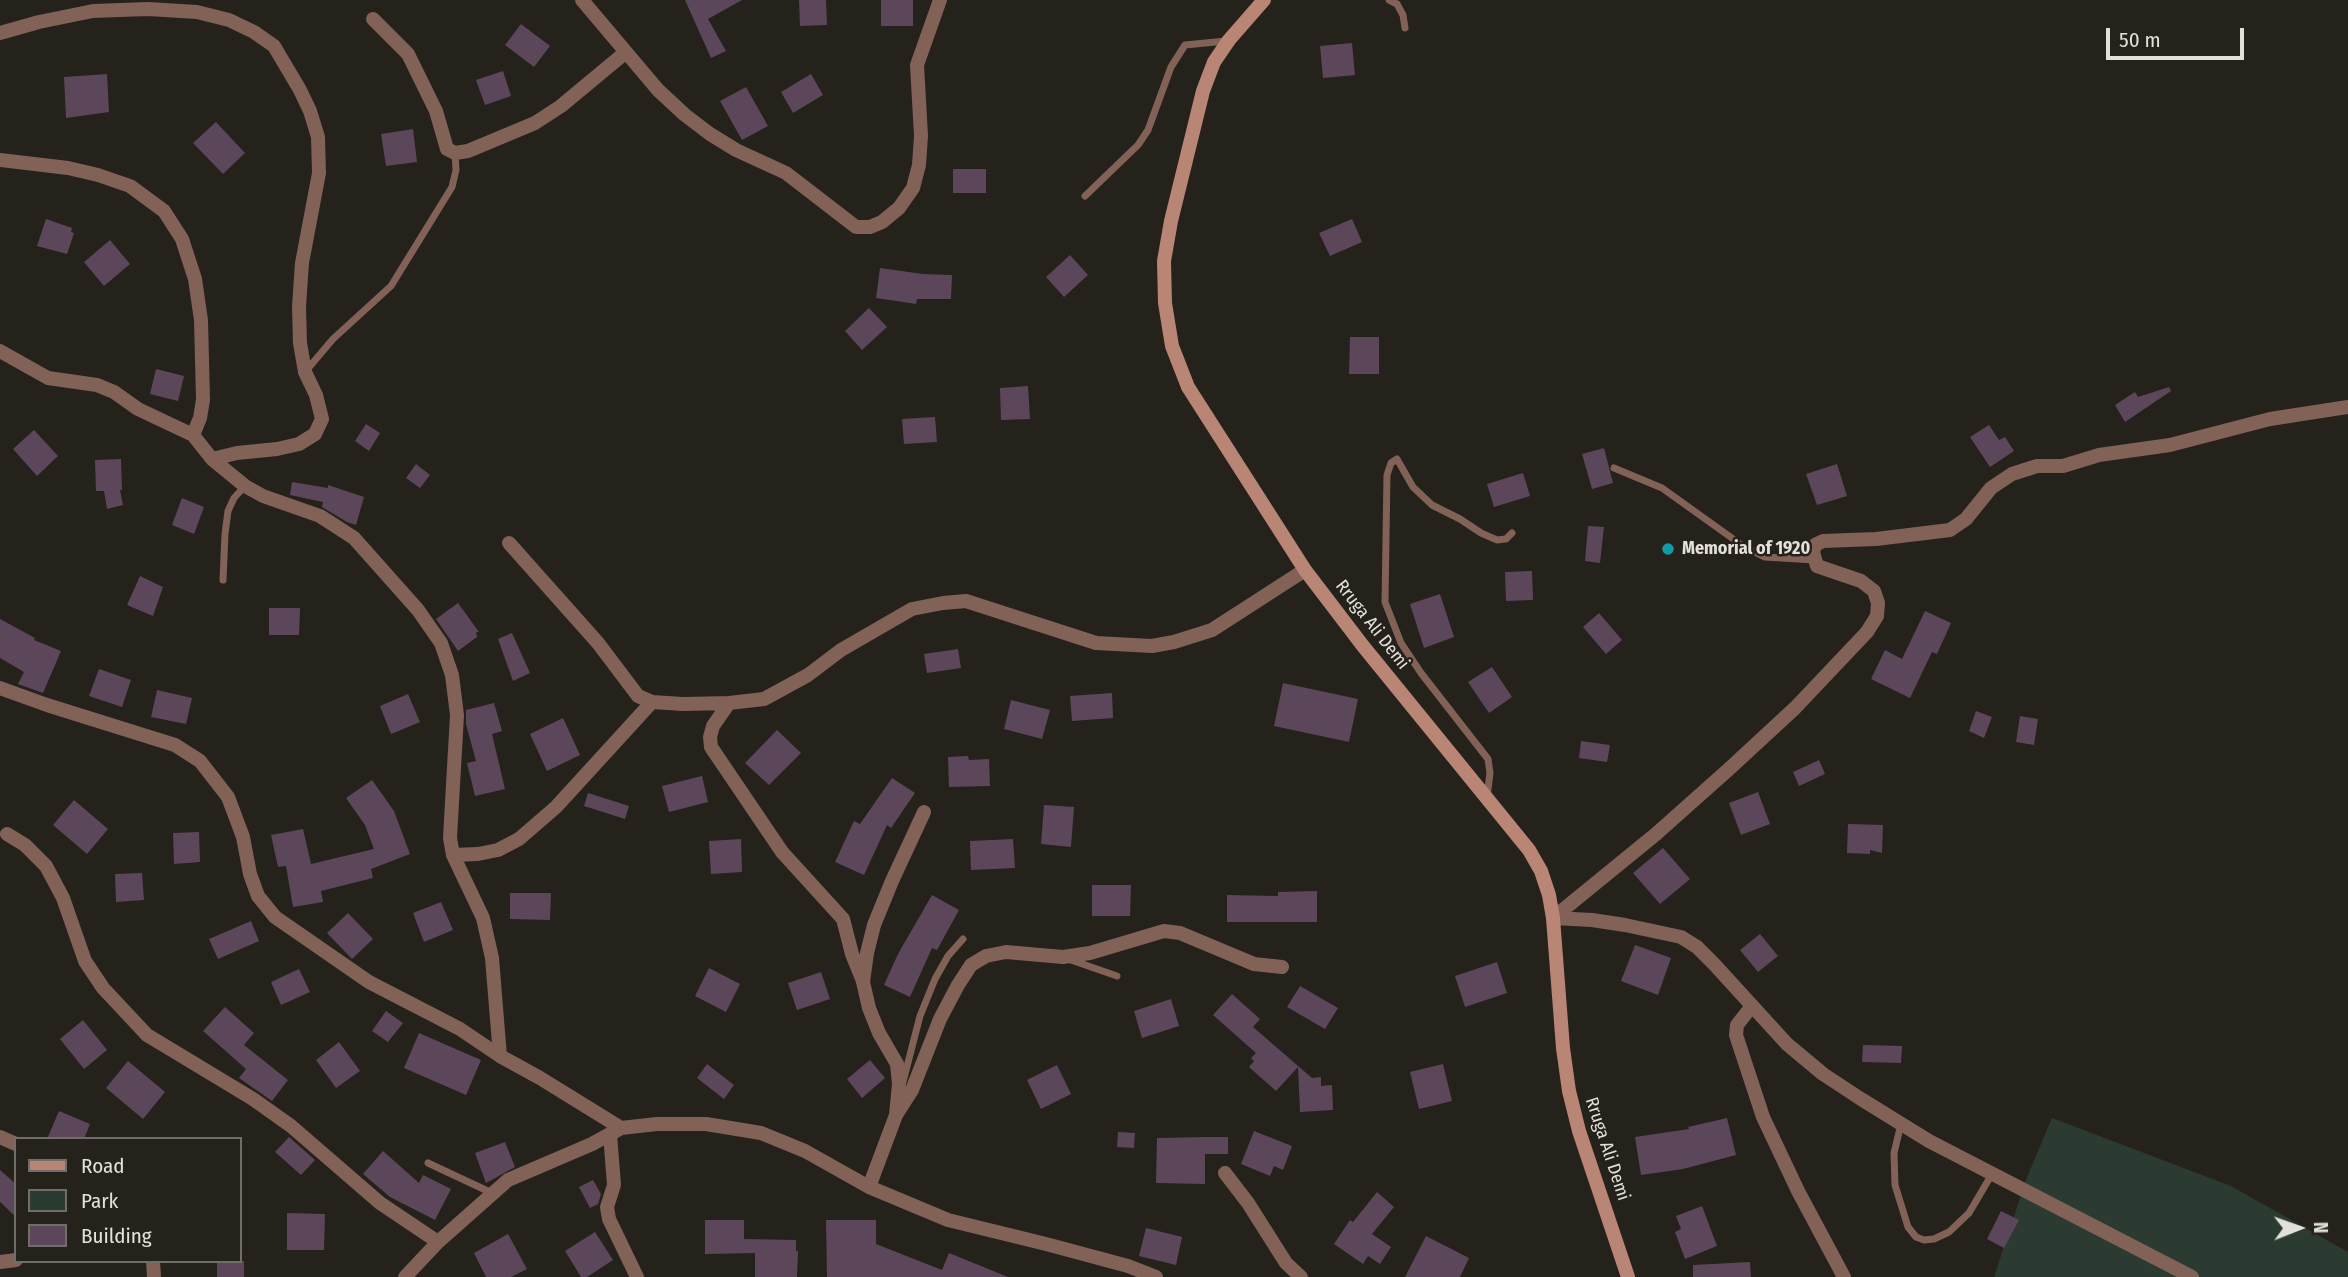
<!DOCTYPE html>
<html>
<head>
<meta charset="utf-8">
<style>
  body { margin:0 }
  #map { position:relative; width:2348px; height:1277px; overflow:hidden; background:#25211b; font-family:"Fira Sans Condensed",sans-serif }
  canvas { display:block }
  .legend { position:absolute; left:14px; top:1137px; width:228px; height:126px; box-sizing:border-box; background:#25211b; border:2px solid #716d68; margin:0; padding:9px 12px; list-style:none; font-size:21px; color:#e3e0dc }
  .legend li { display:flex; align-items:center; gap:14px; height:35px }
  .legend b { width:35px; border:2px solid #716d68 }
  .north { position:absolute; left:2264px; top:1193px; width:70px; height:70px; -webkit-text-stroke:5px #25211b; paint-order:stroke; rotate:89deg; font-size:19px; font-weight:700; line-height:28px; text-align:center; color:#e3e0dc }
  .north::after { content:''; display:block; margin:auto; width:24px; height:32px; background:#e3e0dc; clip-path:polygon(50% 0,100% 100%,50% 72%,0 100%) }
  .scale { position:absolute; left:2106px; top:28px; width:138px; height:32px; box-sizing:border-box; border:4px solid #e3e0dc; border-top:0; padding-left:9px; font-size:21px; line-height:24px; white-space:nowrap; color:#e3e0dc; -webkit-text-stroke:5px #25211b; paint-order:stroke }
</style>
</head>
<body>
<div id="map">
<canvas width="2348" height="1277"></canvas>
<ul class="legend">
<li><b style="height:9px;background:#b98574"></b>Road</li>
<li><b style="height:19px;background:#2b3b31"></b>Park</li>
<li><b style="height:19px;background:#5c475a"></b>Building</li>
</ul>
<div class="north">N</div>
<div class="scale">50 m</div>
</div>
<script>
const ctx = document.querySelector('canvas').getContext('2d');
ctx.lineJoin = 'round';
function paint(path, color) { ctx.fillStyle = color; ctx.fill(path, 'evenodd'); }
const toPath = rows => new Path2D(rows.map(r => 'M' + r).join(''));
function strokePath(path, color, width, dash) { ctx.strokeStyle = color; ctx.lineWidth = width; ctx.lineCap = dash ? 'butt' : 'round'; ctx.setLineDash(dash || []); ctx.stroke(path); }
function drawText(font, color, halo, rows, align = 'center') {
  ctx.font = font + ' "Fira Sans Condensed",sans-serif'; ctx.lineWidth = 5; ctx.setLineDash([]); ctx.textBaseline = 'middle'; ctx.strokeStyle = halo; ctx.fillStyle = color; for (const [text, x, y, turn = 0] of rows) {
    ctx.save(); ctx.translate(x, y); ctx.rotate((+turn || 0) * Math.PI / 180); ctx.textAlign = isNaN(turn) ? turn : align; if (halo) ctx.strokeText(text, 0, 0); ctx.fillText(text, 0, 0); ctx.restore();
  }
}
const green = toPath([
  [2052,1118,2231,1186,2348,1252,2348,1277,1994,1277,2027,1177]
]);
const building = toPath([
  [685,0,742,0,708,19,726,51,711,58],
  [799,0,826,0,827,25,800,26],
  [881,0,913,0,913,26,881,26],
  [521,24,550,46,534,67,505,45],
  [1352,43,1355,75,1323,78,1320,46],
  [503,71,511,96,485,105,476,80],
  [107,74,109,112,66,118,64,77],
  [811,74,823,95,793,113,781,92],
  [746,87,768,126,742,140,720,101],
  [216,122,245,153,223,174,193,143],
  [413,129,417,162,386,166,381,134],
  [953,169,986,169,986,193,953,193],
  [46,219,72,228,71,232,74,233,67,254,37,246],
  [1352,219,1362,242,1330,256,1319,233],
  [110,240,130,264,104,286,84,262],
  [1070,255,1088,275,1064,297,1046,277],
  [880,268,923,274,952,275,951,299,917,299,916,304,876,298],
  [869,308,887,327,862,350,845,331],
  [1350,337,1379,337,1379,374,1349,374],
  [156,369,184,376,178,401,150,394],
  [1028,386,1030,419,1001,420,1000,388],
  [2169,387,2171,391,2125,422,2115,405,2135,392,2138,397],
  [935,417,937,442,904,444,902,419],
  [366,424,380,433,369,451,355,441],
  [1989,425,1999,440,2005,437,2014,451,1990,467,1970,437],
  [34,430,58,456,37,476,13,449],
  [1604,448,1613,483,1592,489,1582,454],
  [121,459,122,490,120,490,123,505,107,509,104,491,96,491,95,460],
  [416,464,430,475,420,488,406,478],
  [1837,464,1847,496,1817,505,1806,474],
  [1523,473,1530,496,1494,507,1487,484],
  [292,482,328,488,328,485,364,497,356,525,347,522,322,507,323,502,290,495],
  [182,498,204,507,194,534,172,525],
  [1588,526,1604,527,1600,563,1585,561],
  [1532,571,1533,600,1506,601,1505,572],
  [140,576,163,587,153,616,127,605],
  [1440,594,1454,637,1424,648,1410,604],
  [458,603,479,632,476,632,477,637,458,651,436,619],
  [269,608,300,608,299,635,269,635],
  [1925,611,1951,623,1937,654,1932,652,1910,698,1871,679,1885,650,1902,659],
  [1599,613,1622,640,1606,654,1583,627],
  [0,619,35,638,34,640,61,651,43,693,18,684,24,672,0,658],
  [512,633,530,673,513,681,498,639],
  [958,649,961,668,927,673,924,654],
  [1492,667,1512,697,1489,713,1468,682],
  [99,669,131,680,122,707,89,696],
  [1283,683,1358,699,1349,742,1274,726],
  [157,690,192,698,186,724,151,717],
  [1112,693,1113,718,1072,721,1070,696],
  [408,694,420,722,391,734,380,706],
  [1011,700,1050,710,1042,739,1004,729],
  [494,703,502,731,492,734,505,789,475,796,467,763,476,761,466,724,466,710],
  [1976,711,1992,717,1984,738,1969,731],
  [2020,716,2038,719,2034,745,2016,742],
  [563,718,580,755,547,771,530,734],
  [777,730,801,753,769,785,745,763],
  [1581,741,1610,745,1607,762,1579,758],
  [968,756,969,760,989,759,990,786,949,787,948,757],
  [1819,760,1825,774,1799,786,1793,772],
  [702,776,708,802,669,812,662,786],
  [892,778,915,793,891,828,887,825,864,875,835,862,854,821,860,824],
  [372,780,394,811,410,854,371,869,373,878,321,891,323,902,293,907,286,866,278,867,271,835,303,829,311,864,374,849,365,825,346,798],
  [1758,792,1770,824,1741,835,1729,803],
  [588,793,629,806,625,819,584,806],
  [74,800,108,829,87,854,53,825],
  [1044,805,1074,807,1071,847,1041,844],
  [1848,824,1883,825,1882,853,1870,850,1870,854,1847,853],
  [199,832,200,862,174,864,173,833],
  [741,839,742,872,711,874,709,841],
  [1013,839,1015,868,971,870,970,841],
  [1663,848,1690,879,1660,904,1633,873],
  [142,873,144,900,116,902,115,874],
  [1092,885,1131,885,1130,916,1092,916],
  [1317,891,1317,922,1227,922,1227,895,1278,896,1278,892],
  [510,893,551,893,550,920,510,919],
  [932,895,959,910,937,950,932,948,910,997,884,985,898,954],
  [441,902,453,930,424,942,413,913],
  [348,913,373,939,352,959,327,933],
  [251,921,259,941,218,959,209,939],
  [1760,934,1778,956,1758,972,1740,950],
  [1635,945,1671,958,1658,995,1621,981],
  [1497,962,1507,993,1465,1007,1455,976],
  [709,968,740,984,726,1012,695,996],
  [299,969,310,992,281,1005,271,982],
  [821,972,830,999,797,1010,788,983],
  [1300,986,1338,1008,1325,1029,1287,1007],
  [1232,994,1260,1019,1253,1027,1312,1078,1321,1077,1321,1086,1332,1085,1333,1110,1300,1112,1298,1067,1276,1091,1249,1067,1254,1061,1251,1058,1256,1053,1213,1015],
  [1171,999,1179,1026,1142,1038,1134,1011],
  [225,1007,254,1033,244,1045,288,1080,272,1101,239,1078,246,1069,203,1031],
  [386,1011,403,1023,388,1042,372,1031],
  [83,1020,107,1050,84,1069,60,1039],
  [419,1033,481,1060,466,1095,404,1068],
  [339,1042,360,1071,336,1088,316,1060],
  [1863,1045,1902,1046,1901,1063,1862,1062],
  [870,1060,885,1078,862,1098,847,1079],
  [128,1061,165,1092,143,1119,106,1088],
  [707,1064,734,1085,724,1099,697,1078],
  [1443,1064,1452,1101,1419,1109,1410,1072],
  [1057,1065,1071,1094,1041,1109,1027,1080],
  [59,1111,90,1124,84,1139,47,1139],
  [1727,1118,1736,1155,1683,1169,1641,1175,1635,1137,1689,1129,1688,1127],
  [1254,1131,1292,1146,1283,1170,1274,1166,1270,1176,1241,1164],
  [1118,1132,1135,1133,1134,1148,1117,1147],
  [289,1137,315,1160,301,1175,275,1152],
  [1207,1137,1228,1137,1228,1154,1205,1154,1205,1184,1156,1183,1157,1138],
  [505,1142,515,1167,486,1183,475,1153],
  [383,1151,419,1183,423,1175,451,1189,435,1220,390,1197,363,1174],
  [0,1170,16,1184,16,1217,0,1202],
  [593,1180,601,1194,598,1204,590,1208,579,1187],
  [1377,1192,1394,1207,1372,1234,1391,1247,1380,1264,1368,1256,1363,1264,1334,1244,1350,1220,1353,1222],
  [1702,1206,1717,1246,1685,1259,1675,1232,1681,1229,1676,1216],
  [2001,1211,2019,1220,2004,1248,1987,1239],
  [287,1213,325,1214,324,1250,287,1250],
  [705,1220,744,1220,744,1239,796,1240,796,1251,798,1251,797,1277,755,1277,755,1253,705,1254],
  [826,1220,876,1220,876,1244,942,1270,949,1253,1008,1277,827,1277],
  [1146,1228,1182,1237,1176,1265,1139,1256],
  [595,1232,613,1260,587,1277,581,1277,565,1251],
  [508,1234,527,1269,511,1277,486,1277,474,1253],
  [1426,1236,1469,1258,1460,1277,1405,1277],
  [217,1261,244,1261,244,1277,217,1277],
  [1750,1262,1751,1277,1693,1277,1693,1265]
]);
const service = toPath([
  [1389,0,1397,4,1403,15,1405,28],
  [1085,196,1138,145,1148,130,1171,67,1185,45,1226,41],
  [305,372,333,339,391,286,452,187,456,170,455,153],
  [1614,468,1662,488,1743,546,1765,557,1814,560],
  [223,580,225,534,228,511,234,498,245,486],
  [1487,797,1490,773,1488,759,1421,673,1401,643,1385,602,1387,475,1391,463,1397,459,1413,487,1432,505,1460,519,1481,533,1497,540,1506,539,1512,533],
  [1071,960,1117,976],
  [903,1082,920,1016,935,979,948,956,963,939],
  [1901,1124,1894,1153,1895,1185,1908,1227,1916,1237,1924,1240,1934,1239,1949,1232,1969,1213,1992,1174],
  [428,1163,492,1193]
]);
const minor = toPath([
  [582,0,658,90,685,115,710,134,736,150,786,173,856,227,870,227,882,222,899,208,913,188,919,165,921,136,917,65,940,0],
  [373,19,408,54,436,111,447,149,455,153,468,151,535,123,561,106,626,52],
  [0,33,39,22,93,11,148,9,197,12,229,20,254,32,274,46,300,90,310,111,318,137,319,173,302,263,299,306,300,343,305,372,316,395,322,419,315,434,299,444,277,449,237,453,212,459],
  [0,160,68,168,98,175,130,186,164,211,182,239,195,279,201,320,203,400,200,418,193,435],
  [0,351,48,378,97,385,114,392,138,409,193,435,212,459,245,486,263,496,320,516,354,538,418,610,441,643,452,675,457,715,450,838,453,855,483,918,492,958,500,1056],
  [509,543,598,643,638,696,652,702,683,704,729,703,764,699,808,675,841,650,912,609,943,603,966,601,1096,643,1152,646,1174,642,1212,630,1305,570],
  [0,688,47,705,175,745,200,761,228,797,243,837,250,874,258,896,275,917,369,982,460,1029,500,1056,540,1078,621,1128],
  [729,703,713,726,710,737,711,747,782,852,843,919,852,954,863,981],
  [7,834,25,845,46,866,63,898,85,961,103,988,147,1035,253,1099,291,1126,380,1203,438,1242],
  [453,855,478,854,498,850,519,839,556,807,652,702],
  [1553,918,1656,834,1729,769,1795,708,1867,632,1877,616,1878,603,1874,591,1861,581,1817,566,1813,552,1815,545,1823,541,1876,539,1950,530,1966,519,1991,488,2012,474,2037,466,2063,466,2099,455,2170,445,2270,419,2348,407],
  [1752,1006,1737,1025,1736,1035,1763,1117,1798,1191,1844,1277],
  [896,1115,912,1090,940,1019,958,985,971,965,986,956,1006,952,1063,957,1090,953,1164,931,1180,933,1254,964,1282,967],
  [610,1134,614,1185,607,1207,609,1219,637,1277],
  [0,1137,16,1144],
  [1225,1173,1248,1203,1286,1263,1301,1277],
  [869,1187,896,1115,899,1084,897,1064,879,1033,869,1008,863,982,867,953,874,925,892,881,924,812],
  [153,1261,154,1277],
  [0,1262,16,1260],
  [405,1277,438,1242,508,1180,592,1144,621,1128,657,1124,706,1124,761,1133,805,1151,869,1187,948,1220,1046,1244,1128,1266,1156,1277]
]);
const tertiary = toPath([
  [1553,918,1592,920,1625,925,1681,937,1697,947,1714,964,1787,1044,1823,1074,1861,1099,1929,1141,2192,1277]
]);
const secondary = toPath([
  [1264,0,1229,40,1214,62,1203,91,1171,221,1164,261,1165,303,1172,346,1188,387,1305,570,1363,646,1529,850,1541,871,1549,895,1553,918,1563,1048,1569,1091,1579,1131,1628,1277]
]);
const markers = [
  [1668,549,7,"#0f9aa8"]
];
const poiNames = [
  ["Memorial of 1920",1682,549]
];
const streetNames = [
  ["Rruga Ali Demi",1372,625,52],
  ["Rruga Ali Demi",1607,1149,72]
];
paint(green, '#2b3b31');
paint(building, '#5c475a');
strokePath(service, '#826156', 7);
strokePath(minor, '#826156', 14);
strokePath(tertiary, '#826156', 14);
strokePath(secondary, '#b98574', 14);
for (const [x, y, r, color] of markers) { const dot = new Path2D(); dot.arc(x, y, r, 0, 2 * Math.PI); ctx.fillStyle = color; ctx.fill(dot); strokePath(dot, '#25211b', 2.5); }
drawText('bold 18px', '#e3e0dc', '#25211b', poiNames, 'left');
drawText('18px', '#e3e0dc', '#25211b', streetNames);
</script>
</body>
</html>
